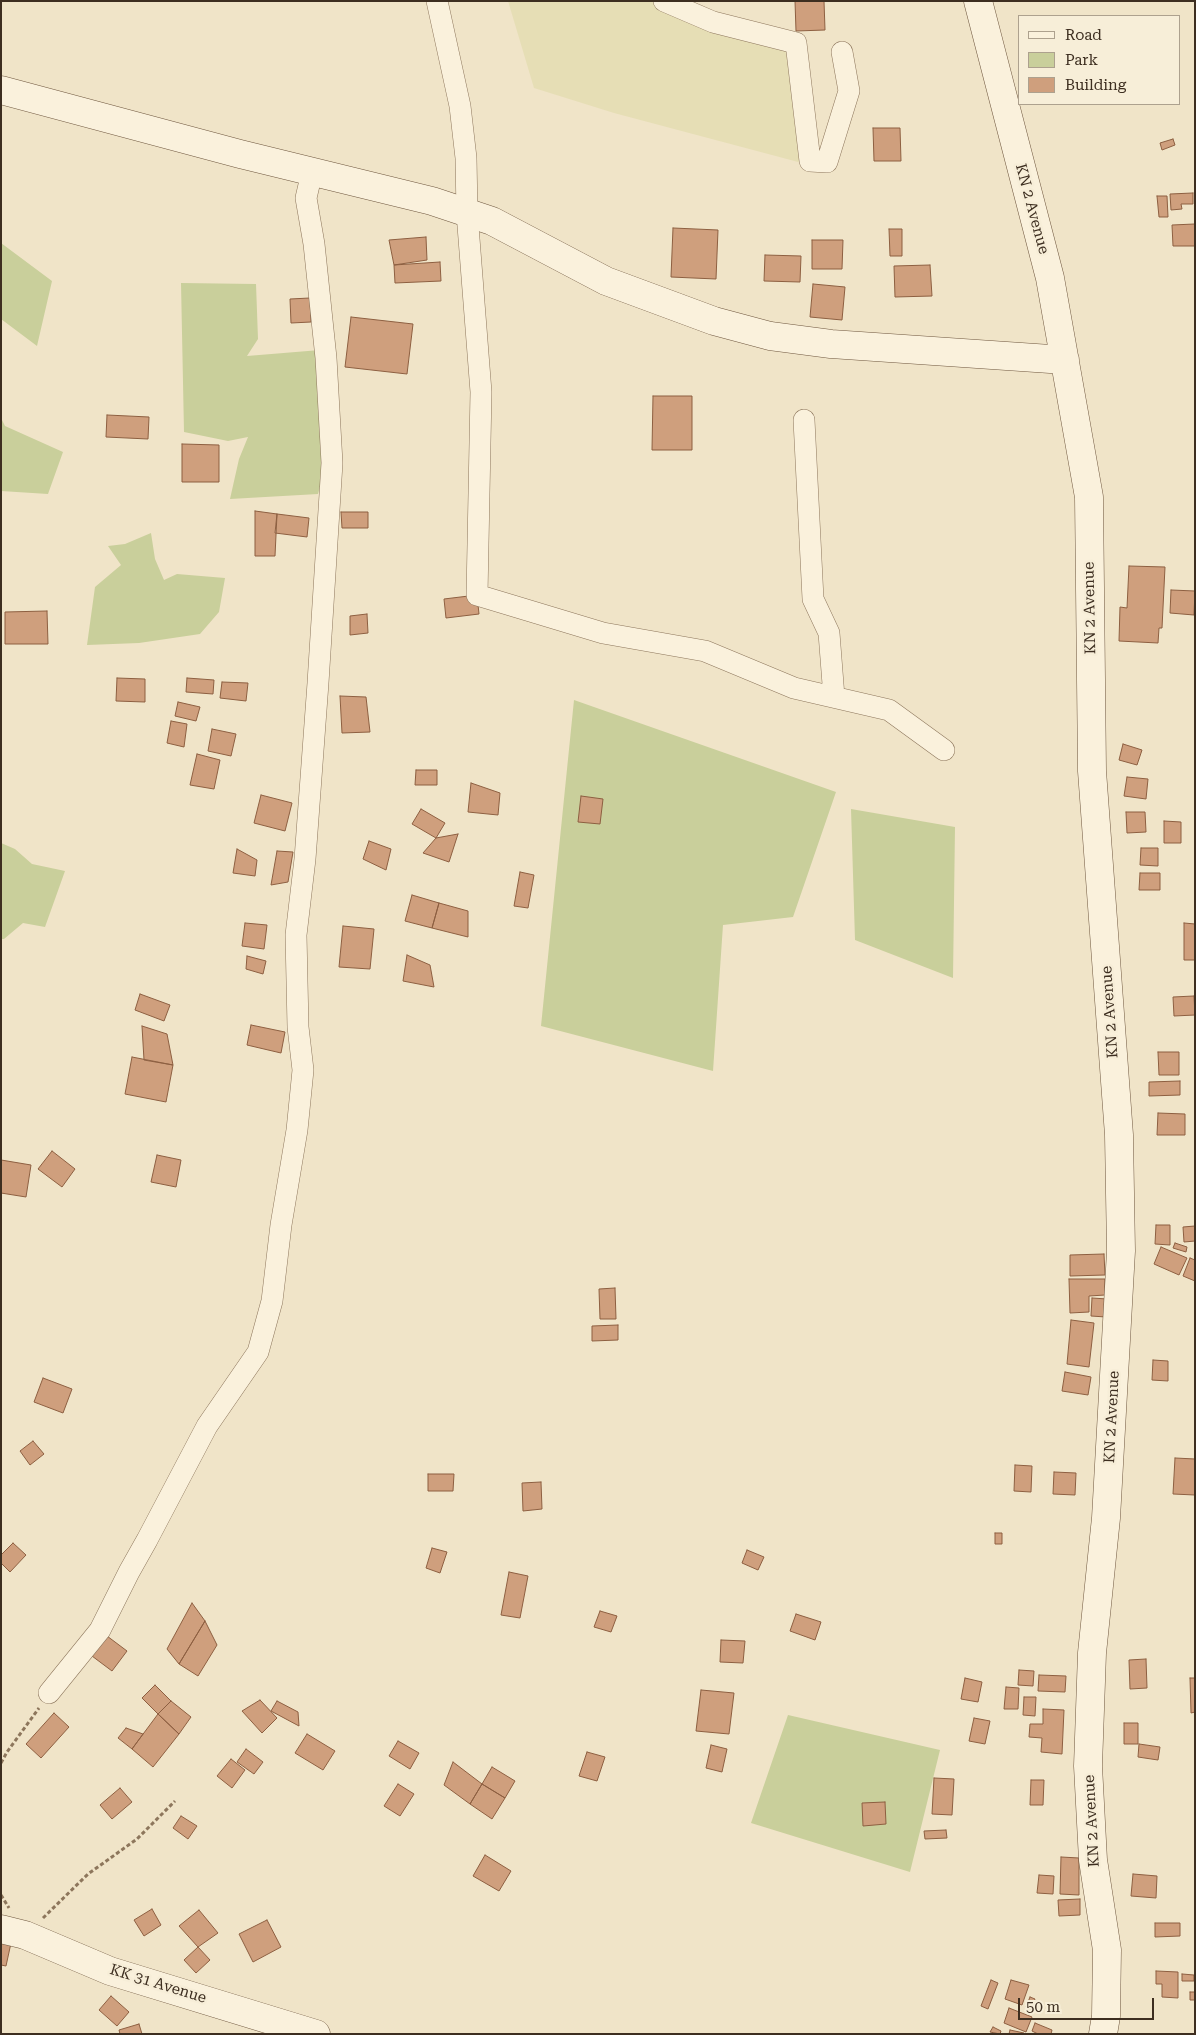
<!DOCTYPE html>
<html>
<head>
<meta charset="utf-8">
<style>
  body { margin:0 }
  #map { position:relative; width:1196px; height:2035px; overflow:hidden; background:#f0e4c8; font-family:"Roboto Serif",serif }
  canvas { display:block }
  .frame { position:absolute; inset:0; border:2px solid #3d2e20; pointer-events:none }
  .legend { position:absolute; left:1018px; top:15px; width:162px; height:90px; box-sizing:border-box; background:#f7eed8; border:1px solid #ada18e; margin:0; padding:6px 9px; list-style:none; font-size:15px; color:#3d2e20 }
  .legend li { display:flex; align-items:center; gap:10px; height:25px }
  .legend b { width:25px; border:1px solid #ada18e }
  .scale { position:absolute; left:1018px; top:1998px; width:136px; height:22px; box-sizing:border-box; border:2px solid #3d2e20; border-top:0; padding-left:6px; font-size:15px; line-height:18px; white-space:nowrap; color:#3d2e20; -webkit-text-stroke:4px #f7eed8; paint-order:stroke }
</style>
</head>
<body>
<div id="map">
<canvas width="1196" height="2035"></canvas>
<div class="frame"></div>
<ul class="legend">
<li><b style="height:6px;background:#faf1dc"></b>Road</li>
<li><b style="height:14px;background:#c9cf9b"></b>Park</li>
<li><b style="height:14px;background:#cf9f7d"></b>Building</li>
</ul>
<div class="scale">50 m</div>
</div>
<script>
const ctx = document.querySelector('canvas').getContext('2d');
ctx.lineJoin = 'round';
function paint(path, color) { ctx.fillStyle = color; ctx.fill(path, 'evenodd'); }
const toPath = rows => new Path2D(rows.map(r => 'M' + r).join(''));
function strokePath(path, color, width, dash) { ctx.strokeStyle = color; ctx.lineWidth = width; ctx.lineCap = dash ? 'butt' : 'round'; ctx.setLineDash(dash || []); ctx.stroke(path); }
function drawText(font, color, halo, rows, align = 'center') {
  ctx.font = font + ' "Roboto Serif",serif'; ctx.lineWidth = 5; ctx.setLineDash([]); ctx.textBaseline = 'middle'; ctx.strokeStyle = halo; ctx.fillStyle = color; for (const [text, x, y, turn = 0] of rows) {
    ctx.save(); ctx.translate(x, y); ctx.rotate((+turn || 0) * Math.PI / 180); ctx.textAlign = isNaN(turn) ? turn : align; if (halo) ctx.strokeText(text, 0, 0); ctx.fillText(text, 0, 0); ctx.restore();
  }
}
const farmland = toPath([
  [508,1,654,1,796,43,802,163,614,113,534,88]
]);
const green = toPath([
  [1,243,52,281,37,346,1,319],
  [181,283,256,284,258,339,247,356,320,350,327,462,318,494,230,499,239,459,248,437,228,441,184,432],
  [1,418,5,426,63,452,48,494,1,491],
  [151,533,155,559,164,580,177,574,225,578,219,612,200,634,139,643,87,645,95,587,121,565,108,546,125,544],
  [574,700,836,792,793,917,723,925,713,1071,541,1026],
  [851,809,955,827,953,978,855,940],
  [1,843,15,849,32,864,65,871,45,927,23,923,4,939,1,939],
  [788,1715,940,1750,910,1872,751,1823]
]);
const building = toPath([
  [795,1,824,1,825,30,796,31,795,1],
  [873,128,900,128,901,161,874,161,873,128],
  [1173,139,1175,145,1162,150,1160,143,1173,139],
  [1193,193,1193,204,1181,204,1182,209,1171,210,1170,194,1193,193],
  [1157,196,1167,196,1168,217,1159,217,1157,196],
  [1195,224,1195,246,1173,246,1172,225,1195,224],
  [673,228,718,230,716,279,671,277,673,228],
  [889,229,902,229,902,256,890,256,889,229],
  [426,237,427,260,394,265,389,240,426,237],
  [812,240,843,240,842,269,812,269,812,240],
  [765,255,801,256,800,282,764,281,765,255],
  [440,262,441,281,395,283,394,265,440,262],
  [930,265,932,296,895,297,894,266,930,265],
  [813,284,845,287,842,320,810,317,813,284],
  [310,298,311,322,291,323,290,299,310,298],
  [351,317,413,324,407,374,345,367,351,317],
  [653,396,692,396,692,450,652,450,653,396],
  [107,415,149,417,148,439,106,437,107,415],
  [182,444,219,445,219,482,182,482,182,444],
  [255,511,277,514,275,556,255,556,255,511],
  [341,512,368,512,368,528,342,528,341,512],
  [277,514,309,518,307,537,275,533,277,514],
  [1129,566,1165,567,1162,628,1159,628,1158,643,1119,641,1120,607,1127,608,1129,566],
  [1171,590,1195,591,1194,615,1170,613,1171,590],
  [477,595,479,614,446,618,444,599,477,595],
  [47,611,48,644,5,644,5,612,47,611],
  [367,614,368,633,350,635,350,616,367,614],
  [117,678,145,679,145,702,116,701,117,678],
  [187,678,214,680,213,694,186,692,187,678],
  [222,682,248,683,246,701,220,698,222,682],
  [340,696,366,697,370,732,342,733,340,696],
  [178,702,200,707,196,721,175,716,178,702],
  [171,721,187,724,184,747,167,743,171,721],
  [212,729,236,734,231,756,208,751,212,729],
  [1123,744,1142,750,1137,765,1119,760,1123,744],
  [197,754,220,760,214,789,190,785,197,754],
  [416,770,437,770,437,785,415,785,416,770],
  [1127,777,1148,779,1146,799,1124,796,1127,777],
  [471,783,500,793,498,815,468,812,471,783],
  [261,795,292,803,285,831,254,823,261,795],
  [581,796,603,799,600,824,578,822,581,796],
  [421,809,445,823,436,838,412,824,421,809],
  [1126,812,1145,812,1146,832,1127,833,1126,812],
  [1164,821,1181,822,1181,843,1164,843,1164,821],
  [458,834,449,862,423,853,436,838,458,834],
  [369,841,391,849,386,870,363,859,369,841],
  [1141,848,1158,848,1158,866,1140,865,1141,848],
  [237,849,257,860,255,876,233,873,237,849],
  [277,851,293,852,288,882,271,885,277,851],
  [520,872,534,875,528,908,514,906,520,872],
  [1140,873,1160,873,1160,890,1139,890,1140,873],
  [412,895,439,903,432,928,405,921,412,895],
  [439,903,468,911,468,937,432,928,439,903],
  [245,923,267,925,264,949,242,946,245,923],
  [1184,923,1195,924,1195,960,1184,960,1184,923],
  [343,926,374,929,370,969,339,967,343,926],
  [407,955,430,965,434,987,403,981,407,955],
  [247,956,266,961,263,974,246,969,247,956],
  [140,994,170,1005,164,1021,135,1010,140,994],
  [1194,996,1195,1015,1174,1016,1173,997,1194,996],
  [251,1025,285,1032,281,1053,247,1045,251,1025],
  [142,1026,167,1034,173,1065,144,1060,142,1026],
  [1158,1052,1179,1052,1179,1075,1159,1075,1158,1052],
  [132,1057,173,1065,166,1102,125,1094,132,1057],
  [1180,1081,1180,1095,1149,1096,1149,1082,1180,1081],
  [1158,1113,1185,1114,1185,1135,1157,1135,1158,1113],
  [52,1151,75,1169,62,1187,38,1169,52,1151],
  [157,1155,181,1160,176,1187,151,1182,157,1155],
  [1,1160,31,1165,26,1197,1,1193,1,1160],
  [1156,1225,1170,1225,1170,1245,1155,1244,1156,1225],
  [1195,1226,1195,1241,1184,1242,1183,1227,1195,1226],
  [1175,1243,1187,1247,1186,1252,1173,1248,1175,1243],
  [1161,1247,1187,1258,1179,1275,1154,1264,1161,1247],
  [1104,1254,1105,1275,1070,1276,1070,1255,1104,1254],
  [1190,1258,1195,1260,1195,1281,1183,1276,1190,1258],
  [1069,1279,1105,1279,1105,1295,1089,1296,1089,1312,1070,1313,1069,1279],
  [615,1288,616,1319,600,1319,599,1289,615,1288],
  [1092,1298,1107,1299,1106,1317,1091,1316,1092,1298],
  [1071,1320,1094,1323,1089,1367,1067,1364,1071,1320],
  [618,1325,618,1340,592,1341,592,1326,618,1325],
  [1153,1360,1168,1361,1168,1381,1152,1380,1153,1360],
  [1065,1372,1091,1377,1088,1395,1062,1391,1065,1372],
  [43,1378,72,1389,63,1413,34,1402,43,1378],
  [33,1441,44,1454,30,1465,20,1451,33,1441],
  [1175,1458,1195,1459,1195,1495,1173,1494,1175,1458],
  [1015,1465,1032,1466,1031,1492,1014,1491,1015,1465],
  [1054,1472,1076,1473,1075,1495,1053,1494,1054,1472],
  [428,1474,454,1474,453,1491,428,1491,428,1474],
  [541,1482,542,1509,523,1511,522,1483,541,1482],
  [995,1533,1002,1533,1002,1544,995,1544,995,1533],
  [13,1543,26,1555,10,1572,1,1563,1,1555,13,1543],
  [432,1548,447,1552,440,1573,426,1568,432,1548],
  [747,1550,764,1557,758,1570,742,1563,747,1550],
  [509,1572,528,1576,520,1618,501,1615,509,1572],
  [192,1603,205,1621,179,1664,167,1649,192,1603],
  [600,1611,617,1616,611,1632,594,1627,600,1611],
  [796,1614,821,1622,815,1640,790,1631,796,1614],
  [205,1621,217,1645,198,1676,179,1664,205,1621],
  [107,1636,127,1651,112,1671,92,1656,107,1636],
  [721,1640,745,1641,743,1663,720,1662,721,1640],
  [1146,1659,1147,1688,1130,1689,1129,1660,1146,1659],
  [1019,1670,1034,1671,1033,1686,1018,1685,1019,1670],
  [1039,1675,1066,1676,1065,1692,1038,1691,1039,1675],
  [965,1678,982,1682,978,1702,961,1699,965,1678],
  [1190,1678,1195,1678,1195,1712,1191,1713,1190,1678],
  [155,1685,171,1701,158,1714,142,1698,155,1685],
  [1006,1687,1019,1688,1018,1709,1004,1709,1006,1687],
  [701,1690,734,1693,729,1734,696,1731,701,1690],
  [1024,1697,1036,1697,1035,1716,1023,1715,1024,1697],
  [260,1700,277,1718,262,1733,242,1711,260,1700],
  [171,1701,191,1717,179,1734,158,1714,171,1701],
  [277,1701,298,1712,299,1726,271,1711,277,1701],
  [1043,1709,1064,1710,1062,1754,1041,1752,1042,1738,1029,1737,1030,1724,1043,1724,1043,1709],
  [54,1713,69,1727,41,1758,26,1744,54,1713],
  [158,1714,179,1734,153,1767,132,1749,158,1714],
  [974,1718,990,1721,985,1744,969,1741,974,1718],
  [1124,1723,1138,1723,1138,1744,1124,1744,1124,1723],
  [126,1728,143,1734,132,1749,118,1738,126,1728],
  [307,1734,335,1751,323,1770,295,1753,307,1734],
  [398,1741,419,1753,410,1769,389,1756,398,1741],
  [1139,1744,1160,1747,1158,1760,1138,1757,1139,1744],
  [711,1745,727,1749,722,1772,706,1768,711,1745],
  [246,1749,263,1762,254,1774,237,1762,246,1749],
  [587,1752,605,1757,597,1781,579,1776,587,1752],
  [231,1759,245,1770,232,1788,217,1776,231,1759],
  [453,1762,482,1784,470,1804,444,1785,453,1762],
  [492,1767,515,1781,505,1798,482,1784,492,1767],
  [934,1778,954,1779,952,1815,932,1814,934,1778],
  [1031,1780,1044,1780,1043,1805,1030,1805,1031,1780],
  [398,1784,414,1794,400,1816,384,1806,398,1784],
  [482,1784,505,1798,492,1819,470,1804,482,1784],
  [120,1788,132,1802,112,1819,100,1805,120,1788],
  [885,1802,886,1824,863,1826,862,1803,885,1802],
  [181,1816,197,1826,188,1839,173,1828,181,1816],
  [946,1830,947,1838,925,1839,924,1831,946,1830],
  [485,1855,511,1871,499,1891,473,1876,485,1855],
  [1061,1857,1079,1858,1079,1895,1060,1894,1061,1857],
  [1133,1874,1157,1876,1156,1898,1131,1896,1133,1874],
  [1039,1875,1054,1876,1053,1894,1037,1893,1039,1875],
  [1080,1899,1080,1915,1059,1916,1058,1900,1080,1899],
  [152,1909,161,1925,144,1936,134,1920,152,1909],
  [199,1910,218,1933,198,1947,179,1926,199,1910],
  [267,1920,281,1947,253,1962,239,1934,267,1920],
  [1155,1923,1180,1923,1180,1936,1155,1937,1155,1923],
  [1,1941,11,1943,6,1966,1,1965,1,1941],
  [198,1947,210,1960,196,1973,184,1960,198,1947],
  [1156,1971,1178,1972,1178,1998,1162,1997,1162,1984,1156,1984,1156,1971],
  [1182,1974,1194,1975,1194,1981,1182,1981,1182,1974],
  [991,1980,998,1983,988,2009,981,2006,991,1980],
  [1011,1980,1029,1985,1022,2005,1005,1999,1011,1980],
  [1190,1992,1195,1992,1195,2000,1190,2000,1190,1992],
  [111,1996,129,2012,117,2026,99,2010,111,1996],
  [1030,1997,1035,1999,1031,2009,1026,2007,1030,1997],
  [1009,2008,1032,2017,1026,2032,1004,2023,1009,2008],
  [1035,2023,1052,2030,1051,2034,1038,2034,1032,2031,1035,2023],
  [139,2024,142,2034,120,2034,119,2030,139,2024],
  [993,2027,1001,2031,1000,2034,990,2032,993,2027],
  [1010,2030,1024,2033,1023,2034,1009,2034,1010,2030]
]);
const path = toPath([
  [1,1763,7,1752,39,1708],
  [1,1895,9,1908],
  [43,1918,88,1874,137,1839,175,1801]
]);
const street = toPath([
  [437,1,460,106,466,158,467,213,481,392,477,595,603,633,705,651,794,688,889,710,944,750],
  [664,1,713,22,796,43,810,161,827,162,849,91,842,52],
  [804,420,813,599,829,633,834,697],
  [49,1693,100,1630,129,1572,147,1540,207,1426,258,1352,272,1301,281,1225,297,1130,303,1070,298,1027,296,935,305,859,318,683,332,463,326,358,314,244,306,198,312,172]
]);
const secondary = toPath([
  [978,1,1050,278,1089,497,1092,771,1119,1135,1121,1251,1106,1518,1092,1653,1088,1766,1093,1860,1107,1950,1106,2016,1103,2034],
  [1,90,240,154,432,201,492,221,606,281,714,321,770,336,831,344,1065,360],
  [1,1929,25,1935,110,1971,316,2034]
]);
const streetNames = [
  ["KN 2 Avenue",1032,209,75],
  ["KN 2 Avenue",1090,608,-91],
  ["KN 2 Avenue",1110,1012,-94],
  ["KN 2 Avenue",1112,1417,-87],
  ["KN 2 Avenue",1092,1821,-93],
  ["KK 31 Avenue",158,1984,17]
];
paint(farmland, '#e6deb5');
paint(green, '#c9cf9b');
paint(building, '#cf9f7d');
strokePath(building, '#8d5f41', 1);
strokePath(street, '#8d765c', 22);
strokePath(secondary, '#6f573f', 29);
strokePath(path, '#8d765c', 3, [4, 2.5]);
strokePath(street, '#faf1dc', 21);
strokePath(secondary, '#faf1dc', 28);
drawText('15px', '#3d2e20', '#f7eed8', streetNames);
</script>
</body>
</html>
